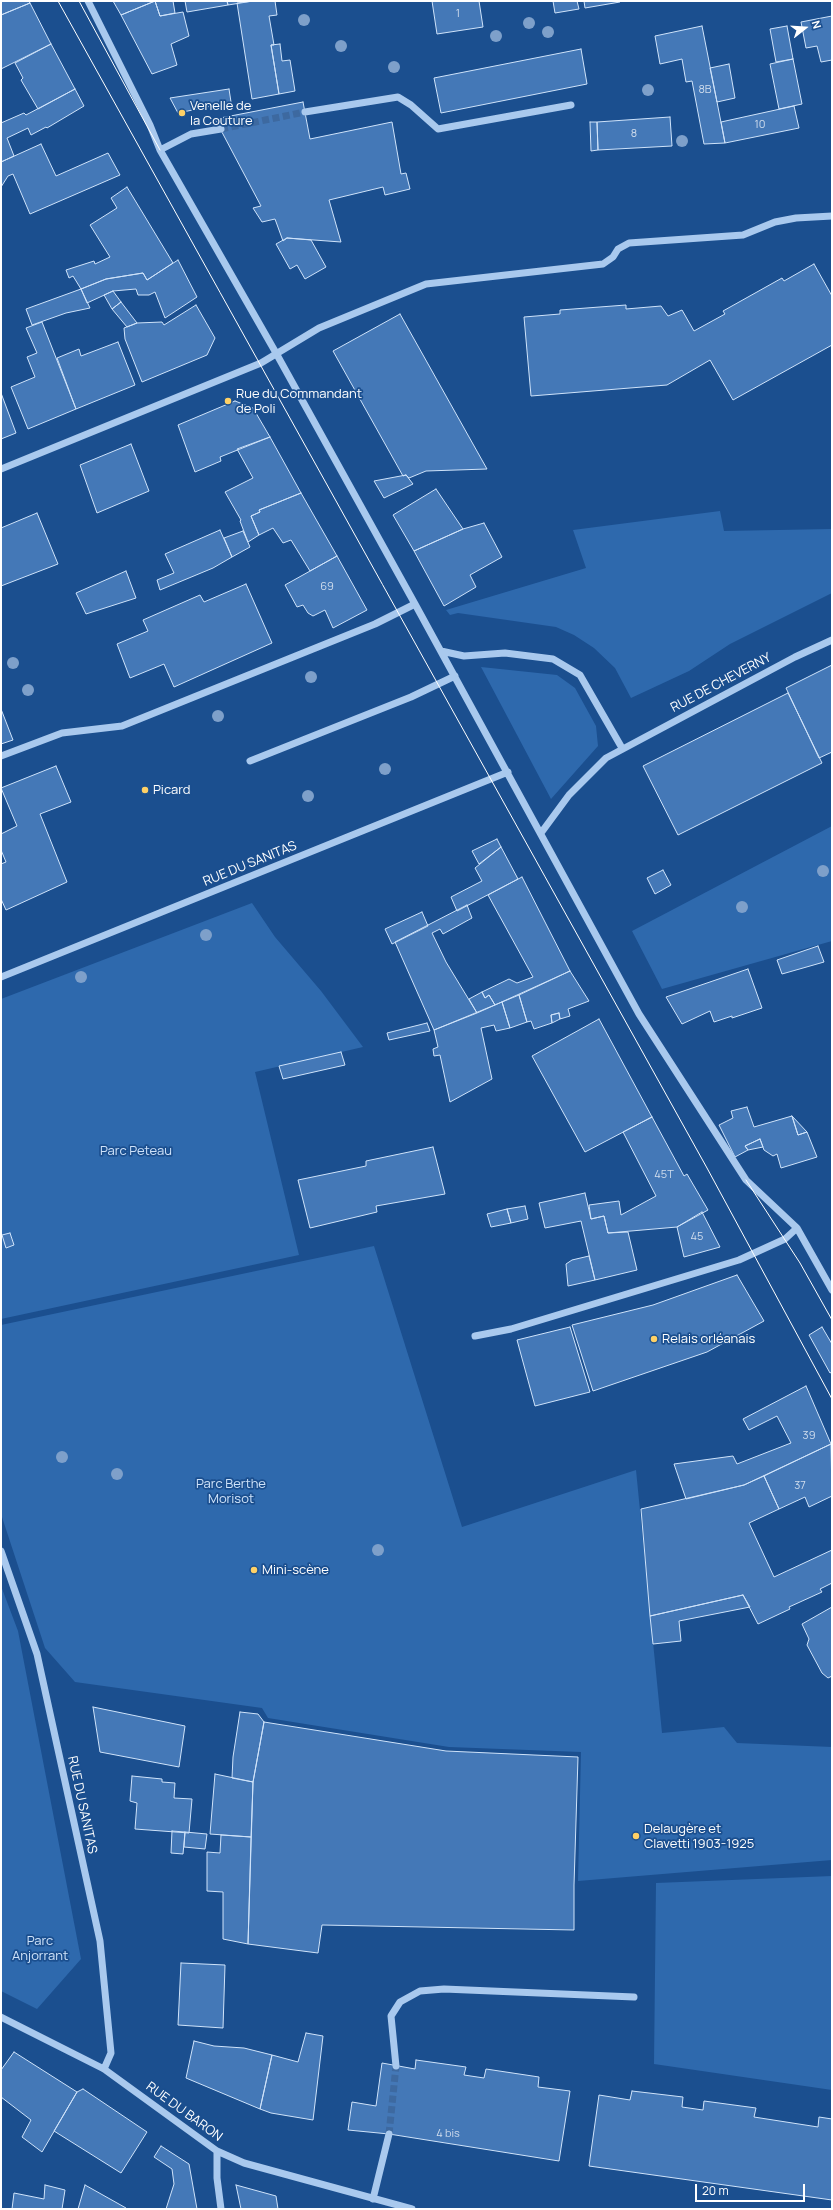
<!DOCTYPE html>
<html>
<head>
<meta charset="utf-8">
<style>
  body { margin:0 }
  #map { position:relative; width:833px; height:2210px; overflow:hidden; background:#1b4f8f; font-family:Manrope,sans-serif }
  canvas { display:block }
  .frame { position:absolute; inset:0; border:2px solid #fff; pointer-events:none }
  .north { position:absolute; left:785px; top:8px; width:40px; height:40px; -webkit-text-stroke:3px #1b4f8f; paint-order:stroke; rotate:73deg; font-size:11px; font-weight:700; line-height:16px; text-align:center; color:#fff }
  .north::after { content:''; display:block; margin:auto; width:14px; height:18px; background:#fff; clip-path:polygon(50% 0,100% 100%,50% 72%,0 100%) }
  .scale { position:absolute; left:695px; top:2184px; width:110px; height:18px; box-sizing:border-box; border:2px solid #fff; border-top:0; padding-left:5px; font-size:12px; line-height:14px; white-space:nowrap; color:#fff; -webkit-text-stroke:3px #1b4f8f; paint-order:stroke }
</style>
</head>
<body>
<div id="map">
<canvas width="833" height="2210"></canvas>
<div class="frame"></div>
<div class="north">N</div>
<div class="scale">20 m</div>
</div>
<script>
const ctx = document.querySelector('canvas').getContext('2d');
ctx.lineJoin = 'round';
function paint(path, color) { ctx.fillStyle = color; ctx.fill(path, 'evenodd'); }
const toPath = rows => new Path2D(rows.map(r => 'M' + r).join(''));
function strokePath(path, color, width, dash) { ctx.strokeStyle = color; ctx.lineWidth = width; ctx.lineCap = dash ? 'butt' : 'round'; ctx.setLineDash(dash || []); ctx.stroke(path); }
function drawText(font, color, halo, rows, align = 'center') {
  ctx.font = font + ' Manrope,sans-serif'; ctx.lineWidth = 3.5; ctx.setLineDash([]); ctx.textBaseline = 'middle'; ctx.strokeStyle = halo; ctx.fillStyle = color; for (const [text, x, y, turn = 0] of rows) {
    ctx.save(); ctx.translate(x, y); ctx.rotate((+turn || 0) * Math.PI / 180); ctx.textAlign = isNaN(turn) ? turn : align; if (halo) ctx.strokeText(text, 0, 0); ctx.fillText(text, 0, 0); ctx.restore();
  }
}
const green = toPath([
  [720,511,724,531,832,529,832,593,730,644,689,671,631,698,615,668,594,648,574,635,556,627,458,613,450,615,446,610,586,568,573,530],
  [481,667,557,675,575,688,596,726,598,746,551,799],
  [832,826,832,941,662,989,632,931],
  [252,903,275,937,321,991,363,1047,255,1072,299,1255,1,1319,1,999],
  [374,1246,462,1527,636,1470,662,1733,724,1727,737,1743,832,1747,832,1860,578,1881,581,1752,449,1747,268,1718,262,1708,75,1682,45,1648,1,1514,1,1325],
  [1,1586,18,1631,81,1959,37,2009,1,1991],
  [832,1876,832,2090,654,2064,656,1883]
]);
const building = toPath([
  [1,1,28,1,30,3,1,15,1,1],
  [113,1,155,1,121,15,113,1],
  [155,1,173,1,175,13,160,16,155,1],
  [155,1,160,16,183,12,189,36,171,44,177,65,152,74,121,15,155,1],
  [185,1,227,1,228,5,187,12,185,1],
  [227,1,253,1,228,5,227,1],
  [253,1,275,1,277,15,269,16,274,45,271,45,279,94,252,99,237,3,253,1],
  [432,1,479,1,483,27,437,34,432,1],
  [553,1,577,1,579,9,555,13,553,1],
  [584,1,620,1,620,2,585,8,584,1],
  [30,3,51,44,1,69,1,15,30,3],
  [832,16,832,60,821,62,817,46,806,48,801,22,832,16],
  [702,26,717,102,725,143,704,144,692,81,686,82,682,59,660,64,655,36,702,26],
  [787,26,793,59,776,62,770,29,787,26],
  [51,44,75,89,38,109,21,80,23,78,15,63,51,44],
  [280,44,282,61,290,60,295,91,279,94,271,45,280,44],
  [581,49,587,84,441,113,434,78,581,49],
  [793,59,802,104,779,109,770,64,793,59],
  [729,64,735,98,717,102,710,68,729,64],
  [75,89,84,106,47,128,46,127,31,135,28,128,7,138,14,156,1,162,1,123,24,113,26,115,75,89],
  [229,89,231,102,178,113,170,98,229,89],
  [303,102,310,139,392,122,401,174,406,173,410,189,385,195,383,187,329,200,341,242,287,238,283,241,275,219,262,222,253,208,261,206,215,119,303,102],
  [794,106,799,128,725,143,721,122,794,106],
  [670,117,672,146,598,150,597,122,670,117],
  [590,122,597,122,598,150,591,151,590,122],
  [41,144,56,176,108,153,120,175,30,214,13,174,8,176,1,187,1,162,41,144],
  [127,187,173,263,147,280,143,273,106,279,81,289,73,276,69,278,66,270,94,261,95,264,110,257,90,225,117,208,111,198,127,187],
  [287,238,311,240,326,267,305,279,297,265,290,269,276,244,287,238],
  [178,260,197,297,165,318,155,292,149,295,138,295,136,289,113,291,87,303,81,289,106,279,143,273,147,280,178,260],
  [814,264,832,296,832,345,733,400,710,360,667,385,531,396,524,317,560,314,560,310,626,305,626,309,661,306,668,316,682,310,694,331,725,314,723,311,782,278,784,281,814,264],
  [81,289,90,308,66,313,32,325,26,309,81,289],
  [113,291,121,302,112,309,104,295,113,291],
  [121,302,137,323,127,327,112,309,121,302],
  [196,305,215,338,207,355,142,382,125,339,124,328,137,323,162,322,164,325,196,305],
  [400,314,487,469,426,471,409,478,406,475,403,476,333,351,400,314],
  [42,322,76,409,28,429,11,387,35,377,27,357,37,353,26,328,42,322],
  [118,342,135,385,76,409,57,358,79,349,81,356,118,342],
  [1,393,16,433,1,439,1,393],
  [235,401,253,408,270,437,220,457,221,461,195,472,178,425,235,401],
  [270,437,301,493,259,510,260,512,251,516,259,535,248,542,240,521,241,520,225,492,253,478,237,449,270,437],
  [131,444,149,491,97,513,80,465,131,444],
  [406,475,413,484,384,498,374,481,406,475],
  [436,489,463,529,414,551,393,515,436,489],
  [301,493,337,556,310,571,291,540,283,543,273,528,259,535,251,516,260,512,259,510,301,493],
  [37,513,58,564,1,586,1,528,37,513],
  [484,523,502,557,470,575,476,587,444,606,414,551,463,529,484,523],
  [220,530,232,557,213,568,160,590,157,580,174,573,165,554,220,530],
  [243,531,250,547,232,557,224,538,243,531],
  [337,556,367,610,333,628,325,610,313,616,308,613,303,605,297,607,285,585,337,556],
  [126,571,136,598,86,614,76,593,126,571],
  [246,584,272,643,174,687,164,664,130,678,117,644,148,631,143,620,200,595,204,602,246,584],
  [832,665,832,752,819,758,786,688,832,665],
  [788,693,822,763,678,835,643,766,788,693],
  [1,709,13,740,1,744,1,709],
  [56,766,71,802,40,814,67,882,6,910,1,899,1,864,6,862,1,850,1,834,17,826,1,788,56,766],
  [497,839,501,847,479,864,472,851,497,839],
  [501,847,518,879,457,911,451,897,482,881,475,868,501,847],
  [663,870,671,885,655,894,647,878,663,870],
  [522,877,570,971,495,1005,489,995,485,998,482,992,509,979,517,983,533,977,488,895,522,877],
  [467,905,472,918,443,934,440,929,432,933,446,962,477,1013,434,1030,395,942,467,905],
  [422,912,428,926,392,944,385,929,422,912],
  [818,946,824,962,782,974,777,960,818,946],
  [748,969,762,1008,732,1018,732,1016,714,1022,710,1011,682,1024,666,997,748,969],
  [570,971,589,1001,568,1009,570,1016,560,1019,559,1013,551,1015,552,1023,534,1029,531,1021,527,1022,519,995,570,971],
  [482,992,485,998,489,995,495,1005,477,1013,469,999,482,992],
  [519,995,527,1022,510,1028,502,1002,519,995],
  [502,1002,510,1028,496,1031,494,1025,481,1028,492,1079,450,1102,440,1055,434,1056,433,1049,438,1047,434,1030,502,1002],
  [559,1013,560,1019,552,1023,551,1015,559,1013],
  [599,1019,652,1117,585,1152,532,1056,599,1019],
  [427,1023,430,1031,389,1040,387,1033,427,1023],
  [341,1052,345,1065,283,1079,279,1066,341,1052],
  [747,1107,754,1127,792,1116,798,1135,807,1132,817,1157,781,1168,777,1154,773,1156,764,1150,760,1139,745,1146,748,1150,735,1157,719,1125,733,1118,731,1111,747,1107],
  [792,1116,807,1132,798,1135,792,1116],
  [652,1117,684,1176,687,1174,708,1210,677,1227,608,1233,604,1216,591,1219,589,1205,619,1201,621,1215,656,1196,623,1132,652,1117],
  [760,1139,763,1147,748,1150,745,1146,760,1139],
  [433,1147,445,1194,376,1206,377,1212,310,1228,298,1180,366,1166,366,1161,433,1147],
  [585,1193,591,1219,604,1216,608,1233,628,1232,637,1270,595,1280,581,1221,545,1228,539,1203,585,1193],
  [525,1206,528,1219,511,1223,507,1209,525,1206],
  [507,1209,511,1223,491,1227,487,1214,507,1209],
  [702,1212,720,1247,684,1257,677,1227,702,1212],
  [10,1233,14,1245,6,1248,2,1235,10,1233],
  [589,1256,595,1280,568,1286,566,1264,572,1260,589,1256],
  [737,1275,764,1321,707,1352,593,1391,572,1325,653,1305,737,1275],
  [570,1327,590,1392,535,1406,517,1340,570,1327],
  [822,1327,832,1344,832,1372,830,1373,809,1335,822,1327],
  [806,1386,831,1444,744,1485,686,1499,674,1464,733,1456,737,1464,791,1443,777,1416,749,1430,743,1419,806,1386],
  [831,1444,832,1496,809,1507,805,1497,779,1509,764,1476,831,1444],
  [764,1476,779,1509,749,1523,774,1577,832,1550,832,1583,820,1589,822,1592,789,1607,790,1609,758,1624,743,1595,650,1616,641,1509,744,1485,764,1476],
  [743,1595,750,1607,679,1621,681,1641,653,1644,650,1616,743,1595],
  [832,1607,832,1676,828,1678,822,1673,807,1645,809,1639,802,1624,832,1607],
  [93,1707,185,1726,179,1767,100,1752,93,1707],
  [240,1712,258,1714,264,1722,253,1782,232,1778,233,1757,240,1712],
  [264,1722,446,1751,578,1757,574,1885,574,1930,322,1925,318,1953,248,1944,253,1782,264,1722],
  [215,1774,253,1782,251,1837,210,1834,215,1774],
  [132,1776,162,1779,162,1782,175,1783,174,1798,192,1799,189,1833,135,1829,137,1803,130,1801,132,1776],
  [172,1831,185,1832,183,1854,171,1853,172,1831],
  [185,1832,207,1834,205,1849,184,1847,185,1832],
  [221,1835,251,1837,248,1944,223,1939,223,1892,207,1891,207,1852,220,1853,221,1835],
  [181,1963,225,1965,223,2028,178,2025,181,1963],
  [306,2033,323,2036,313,2120,271,2113,260,2109,272,2055,298,2062,306,2033],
  [194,2041,214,2046,244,2048,272,2055,260,2109,186,2078,194,2041],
  [14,2052,77,2092,42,2152,22,2137,31,2120,1,2097,1,2070,14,2052],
  [416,2060,466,2067,464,2075,484,2078,486,2069,539,2077,538,2087,570,2091,559,2161,389,2134,348,2130,352,2102,376,2106,382,2063,415,2069,416,2060],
  [83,2089,147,2132,121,2173,54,2131,77,2092,83,2089],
  [632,2091,683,2097,682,2107,703,2110,704,2101,756,2108,754,2117,818,2127,819,2117,832,2119,832,2200,589,2166,599,2095,630,2100,632,2091],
  [161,2146,189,2164,197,2209,166,2209,174,2184,172,2169,154,2157,161,2146],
  [45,2185,65,2190,62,2209,12,2209,14,2193,44,2199,45,2185],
  [85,2185,126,2208,125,2209,78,2209,85,2185],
  [236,2185,276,2196,278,2209,241,2209,236,2185]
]);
const minorTunnel = toPath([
  [221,129,305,112],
  [389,2134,396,2066]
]);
const minor = toPath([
  [88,1,150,125,160,150,276,353,415,604,639,1014,746,1180,797,1228,832,1290],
  [305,112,398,97,411,105,438,129,571,105],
  [160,150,191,134,221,129],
  [1,469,261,363,319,328,426,284,603,264,613,257,618,249,629,243,743,235,775,222,796,218,832,216],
  [441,651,464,656,505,653,553,659,580,675,622,748],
  [1,756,62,733,122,726,375,624,415,604],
  [250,761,411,697,455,676],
  [541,833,569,795,606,758,795,657,832,640],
  [1,977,508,772],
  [475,1336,511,1329,739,1260,785,1239,797,1228],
  [1,1551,37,1654,100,1941,111,2053,104,2069],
  [1,2017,104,2069,217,2151,244,2163,412,2209],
  [396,2066,391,2016,400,2002,420,1991,444,1989,634,1997],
  [217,2151,217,2178,221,2209],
  [373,2199,389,2134]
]);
const tram = toPath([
  [58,1,707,1168,832,1399],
  [79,1,160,150],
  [746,1180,800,1263,832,1320]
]);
const trees = [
  [304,20],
  [529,23],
  [548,32],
  [496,36],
  [341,46],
  [394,67],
  [648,90],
  [682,141],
  [13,663],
  [311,677],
  [28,690],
  [218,716],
  [385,769],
  [308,796],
  [823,871],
  [742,907],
  [206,935],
  [81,977],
  [62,1457],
  [117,1474],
  [378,1550]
];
const markers = [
  [182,113,4,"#ffd166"],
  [228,401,4,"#ffd166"],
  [145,790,4,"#ffd166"],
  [654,1339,4,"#ffd166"],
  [254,1570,4,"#ffd166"],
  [636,1836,4,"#ffd166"]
];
const numberNames = [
  ["1",458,14],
  ["8B",705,90],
  ["10",760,125],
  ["8",634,134],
  ["69",327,587],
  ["45T",664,1175],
  ["45",697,1237],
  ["39",809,1436],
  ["37",800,1486],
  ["4 bis",448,2134]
];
const poiNames = [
  ["Venelle de",190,106],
  ["la Couture",190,121],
  ["Rue du Commandant",236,394],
  ["de Poli",236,409],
  ["Picard",153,790],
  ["Relais orléanais",662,1339],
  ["Mini-scène",262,1570],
  ["Delaugère et",644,1829],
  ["Clavetti 1903-1925",644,1844]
];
const streetNames = [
  ["RUE DE CHEVERNY",721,683,-28],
  ["RUE DU SANITAS",250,864,-22],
  ["RUE DU SANITAS",82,1805,78],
  ["RUE DU BARON",184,2112,36]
];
const parkNames = [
  ["Parc Peteau",136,1151],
  ["Parc Berthe",231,1484],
  ["Morisot",231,1499],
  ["Parc",40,1941],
  ["Anjorrant",40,1956]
];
paint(green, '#2e69ad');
paint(building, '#4478b7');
strokePath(building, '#cfe3fa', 1);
strokePath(minorTunnel, '#3d69a0', 7, [7, 3.5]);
strokePath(minor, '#a9c9ee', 7);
strokePath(tram, '#fff', 1);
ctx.fillStyle = '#7ea0ca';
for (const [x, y] of trees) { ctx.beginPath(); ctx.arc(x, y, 6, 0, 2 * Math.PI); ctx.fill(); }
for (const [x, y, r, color] of markers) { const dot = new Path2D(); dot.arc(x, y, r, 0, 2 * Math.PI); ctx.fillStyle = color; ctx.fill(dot); strokePath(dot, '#1b4f8f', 1.5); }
drawText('11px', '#d0dded', null, numberNames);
drawText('13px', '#fff', '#1b4f8f', poiNames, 'left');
drawText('13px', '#fff', '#1b4f8f', streetNames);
drawText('13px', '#cfe3fa', '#1b4f8f', parkNames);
</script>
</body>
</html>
